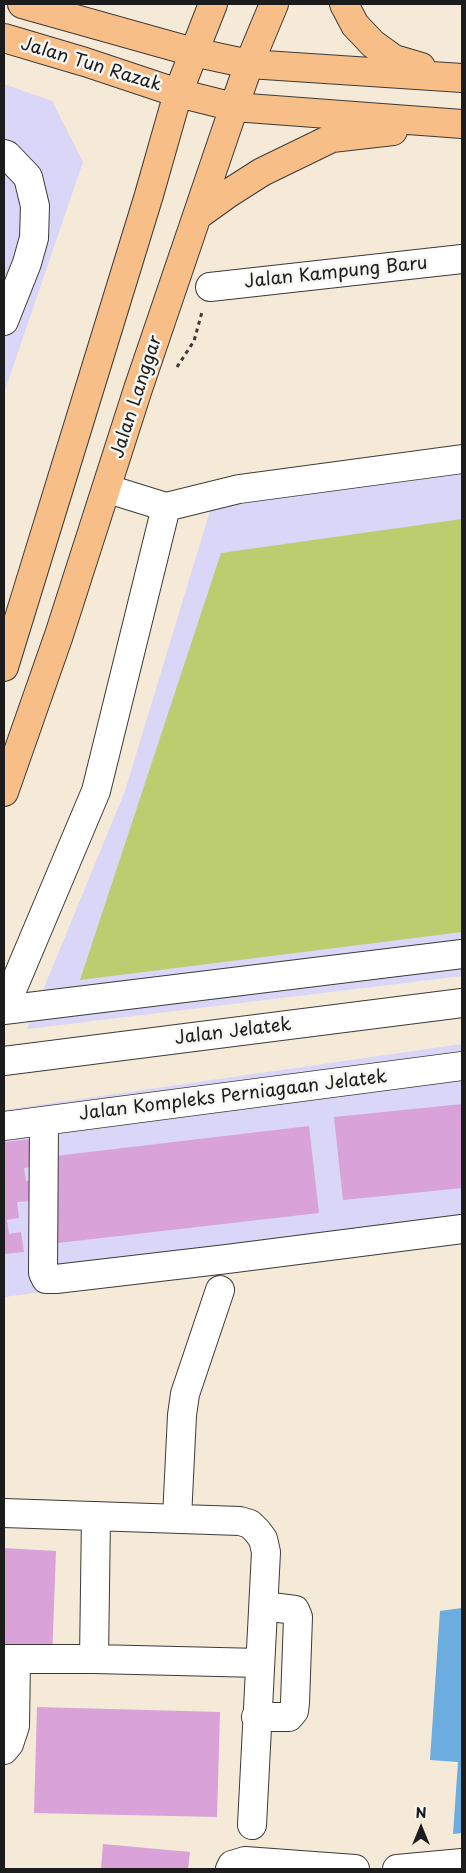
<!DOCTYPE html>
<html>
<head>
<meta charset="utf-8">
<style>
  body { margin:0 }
  #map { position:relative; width:466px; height:1873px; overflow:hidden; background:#f5e9d7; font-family:"Playpen Sans",sans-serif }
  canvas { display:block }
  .frame { position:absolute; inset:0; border:5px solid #1c1c1c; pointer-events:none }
  .north { position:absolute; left:396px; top:1803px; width:50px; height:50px; -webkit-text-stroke:4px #f6f6f2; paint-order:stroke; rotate:0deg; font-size:14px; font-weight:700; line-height:20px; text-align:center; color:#1c1c1c }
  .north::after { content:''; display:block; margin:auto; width:18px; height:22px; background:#1c1c1c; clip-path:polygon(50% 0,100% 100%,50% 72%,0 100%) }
</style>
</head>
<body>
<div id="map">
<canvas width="466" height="1873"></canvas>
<div class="frame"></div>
<div class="north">N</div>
</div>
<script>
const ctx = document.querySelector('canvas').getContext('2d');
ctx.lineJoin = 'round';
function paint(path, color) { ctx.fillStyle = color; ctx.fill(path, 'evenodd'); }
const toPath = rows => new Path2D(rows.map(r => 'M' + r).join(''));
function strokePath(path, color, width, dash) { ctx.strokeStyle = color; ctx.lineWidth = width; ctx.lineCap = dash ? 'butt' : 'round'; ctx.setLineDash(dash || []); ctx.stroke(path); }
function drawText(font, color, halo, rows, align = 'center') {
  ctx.font = font + ' "Playpen Sans",sans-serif'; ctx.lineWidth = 5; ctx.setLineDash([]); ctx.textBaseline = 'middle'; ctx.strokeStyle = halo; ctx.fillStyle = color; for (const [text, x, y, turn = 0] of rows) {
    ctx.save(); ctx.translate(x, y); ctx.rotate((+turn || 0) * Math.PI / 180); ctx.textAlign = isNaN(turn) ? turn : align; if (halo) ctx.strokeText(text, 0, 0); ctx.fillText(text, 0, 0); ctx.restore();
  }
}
const built = toPath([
  [4,84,52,101,83,162,4,393],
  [462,445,462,976,27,1029,125,791,220,478],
  [462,1044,462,1237,4,1297,4,1110]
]);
const green = toPath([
  [462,519,462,932,80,980,221,553]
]);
const water = toPath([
  [462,1608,462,1833,453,1834,458,1762,430,1760,440,1611]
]);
const building = toPath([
  [462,1104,462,1188,343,1200,334,1117],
  [309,1126,319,1213,58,1243,47,1157],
  [33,1139,36,1166,24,1168,26,1181,39,1180,41,1200,17,1202,19,1218,7,1220,9,1234,21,1232,24,1252,4,1254,4,1142],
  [4,1548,56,1551,52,1658,4,1656],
  [37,1707,220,1712,217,1817,34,1813],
  [103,1844,190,1852,188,1869,101,1869]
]);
const path = toPath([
  [177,367,194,341,202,312]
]);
const minor = toPath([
  [4,154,7,155,28,177,35,206,34,238,27,263,4,321],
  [210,287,462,259],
  [108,489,166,507,239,489,462,459],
  [4,1009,96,791,166,507],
  [4,1010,462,954],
  [4,1061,462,1003],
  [44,1121,43,1273,46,1279,56,1279,227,1259,462,1229],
  [4,1126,462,1066],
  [4,1513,240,1521,250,1524,257,1531,263,1539,266,1552,252,1825],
  [177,1518,182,1415,185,1394,220,1290],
  [4,1659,94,1659,260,1663],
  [94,1659,96,1516],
  [256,1717,289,1717,294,1711,295,1703,298,1617,295,1610,264,1606],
  [4,1750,9,1744,15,1726,16,1659],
  [230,1869,232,1865,245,1861,355,1869],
  [397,1869,462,1863]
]);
const major = toPath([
  [22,4,193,52,249,64,462,78],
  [344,4,355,25,373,44,394,59,421,67],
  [4,38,85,62,178,93,234,107,462,124],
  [197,216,229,193,262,172,332,138,393,131],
  [4,667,149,195,178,93,213,4],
  [4,792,59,635,138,389,234,107,249,64,274,4]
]);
const streetNames = [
  ["Jalan Tun Razak",91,65,17],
  ["Jalan Kampung Baru",336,273,-6],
  ["Jalan Langgar",137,397,-72],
  ["Jalan Jelatek",233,1032,-7],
  ["Jalan Kompleks Perniagaan Jelatek",233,1096,-7]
];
paint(built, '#d9d6f7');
paint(green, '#bccd70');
paint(water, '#6baddf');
paint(building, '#d9a2d8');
strokePath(minor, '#3d3b38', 30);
strokePath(major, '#3d3b38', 30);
strokePath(path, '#3d3b38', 3, [4, 4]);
strokePath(minor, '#fff', 28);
strokePath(major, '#f7be88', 28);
drawText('18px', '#1c1c1c', '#f6f6f2', streetNames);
</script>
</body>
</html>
